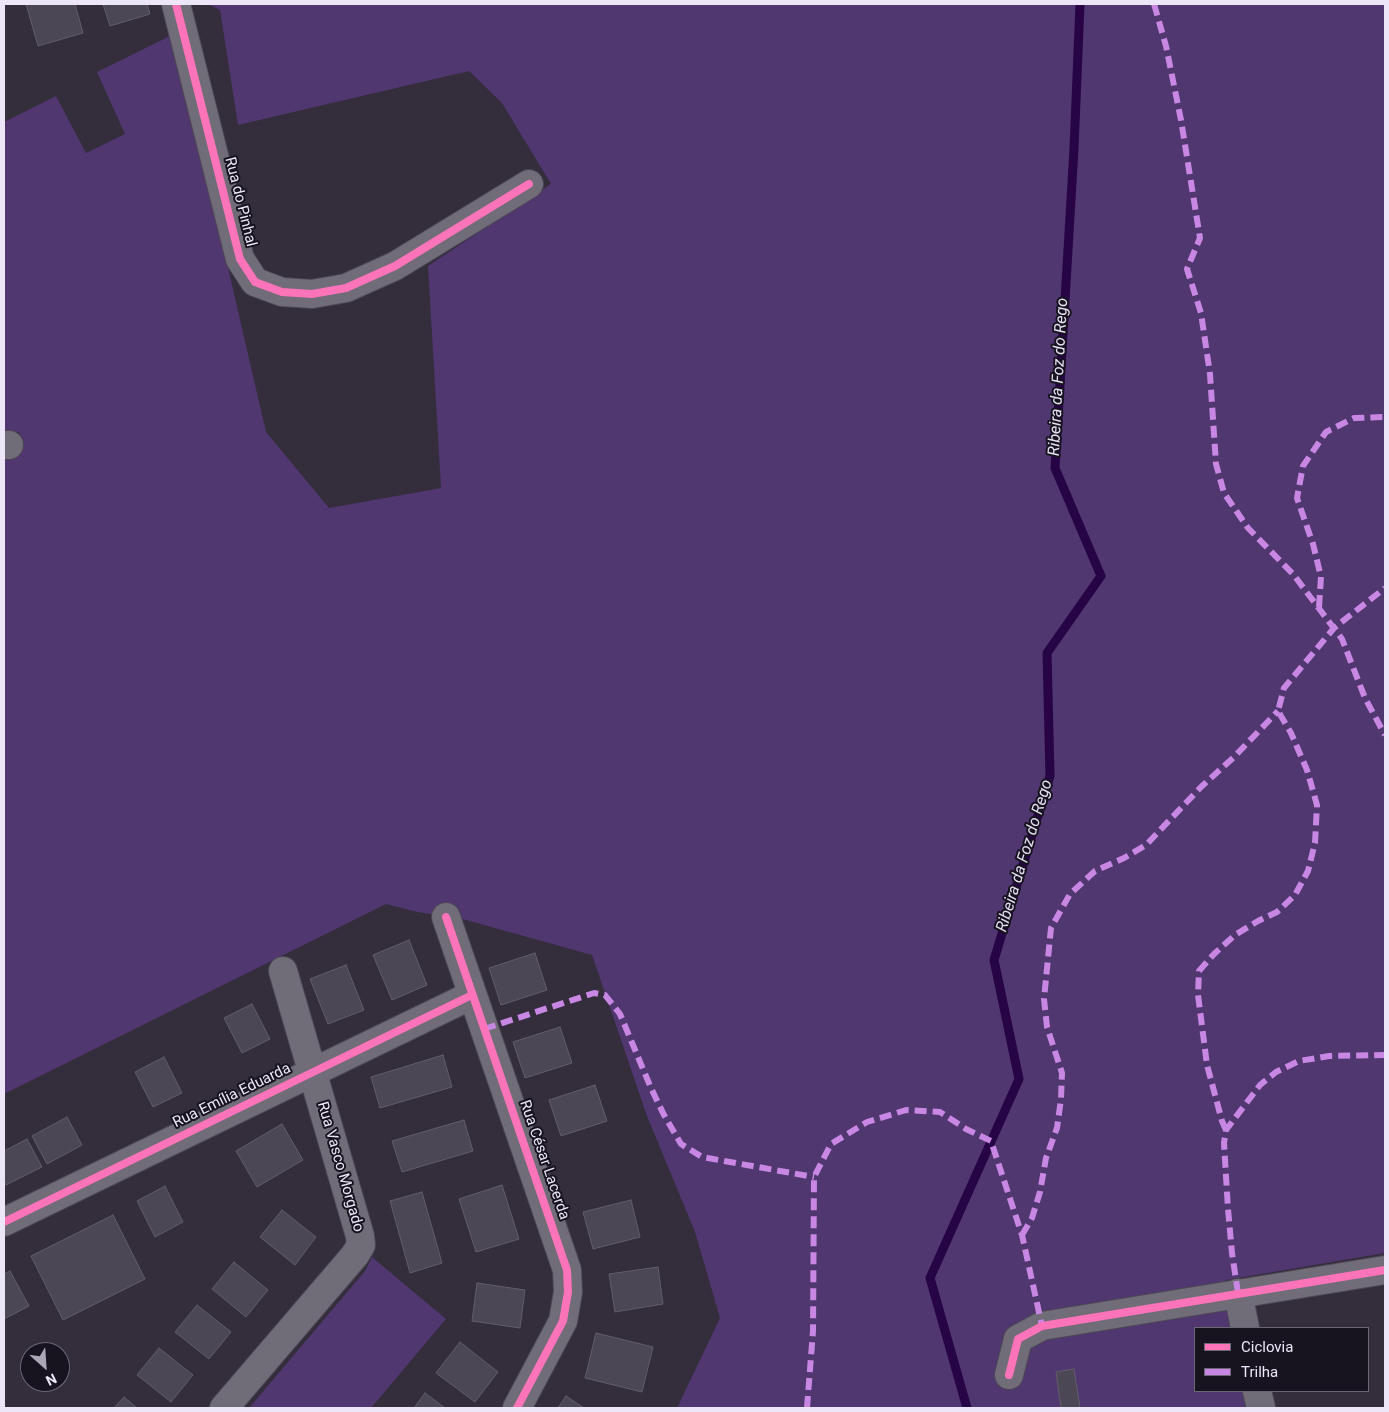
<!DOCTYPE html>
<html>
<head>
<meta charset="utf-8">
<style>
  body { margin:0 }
  #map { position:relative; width:1389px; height:1412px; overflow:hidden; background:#332d3c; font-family:Roboto,sans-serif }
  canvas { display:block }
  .frame { position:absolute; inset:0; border:5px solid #ece6f8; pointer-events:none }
  .legend { position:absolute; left:1194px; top:1327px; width:175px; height:65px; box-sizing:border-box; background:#17131f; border:1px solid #6c6776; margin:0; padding:6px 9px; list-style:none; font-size:15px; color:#ece6f8 }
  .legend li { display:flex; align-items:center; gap:10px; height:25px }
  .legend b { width:25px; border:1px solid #6c6776 }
  .north { position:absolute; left:20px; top:1342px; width:50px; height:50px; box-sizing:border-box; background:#17131f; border:1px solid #6c6776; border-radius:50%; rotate:154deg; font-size:14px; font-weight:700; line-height:20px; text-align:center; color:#ece6f8 }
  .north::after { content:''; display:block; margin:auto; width:18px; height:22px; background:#aba5b6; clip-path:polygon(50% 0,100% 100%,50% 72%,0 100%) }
</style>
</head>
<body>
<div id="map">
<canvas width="1389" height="1412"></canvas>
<div class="frame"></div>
<ul class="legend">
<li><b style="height:6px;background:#fb73b8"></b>Ciclovia</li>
<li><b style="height:6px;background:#c787e3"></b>Trilha</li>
</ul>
<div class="north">N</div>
</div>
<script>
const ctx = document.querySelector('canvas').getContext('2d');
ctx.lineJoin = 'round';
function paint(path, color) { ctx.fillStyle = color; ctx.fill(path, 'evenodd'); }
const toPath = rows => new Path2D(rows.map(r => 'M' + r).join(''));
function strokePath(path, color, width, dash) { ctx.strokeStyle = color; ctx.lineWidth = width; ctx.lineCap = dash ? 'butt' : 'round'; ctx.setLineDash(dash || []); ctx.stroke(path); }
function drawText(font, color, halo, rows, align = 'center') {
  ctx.font = font + ' Roboto,sans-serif'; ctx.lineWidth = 4; ctx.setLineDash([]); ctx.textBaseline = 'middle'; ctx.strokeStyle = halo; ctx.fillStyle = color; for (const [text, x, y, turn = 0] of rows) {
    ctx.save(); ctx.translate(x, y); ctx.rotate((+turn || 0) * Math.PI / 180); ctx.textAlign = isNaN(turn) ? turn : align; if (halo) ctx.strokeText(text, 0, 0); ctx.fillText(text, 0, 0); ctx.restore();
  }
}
const green = toPath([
  [208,4,1385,4,1385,1253,1226,1280,1237,1328,1195,1328,1195,1391,1251,1391,1255,1408,677,1408,720,1318,695,1232,647,1116,592,955,459,918,417,912,386,904,4,1094,4,457,21,455,19,432,4,433,4,122,56,96,86,153,125,134,97,72,174,34,266,432,329,508,441,488,428,266,551,184,502,103,469,71,238,125,220,10],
  [372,1257,446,1319,371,1408,249,1408,365,1271]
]);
const stream = toPath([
  [967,1408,930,1278,1019,1079,994,960,1050,776,1047,653,1101,576,1055,468,1074,149,1080,4]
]);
const building = toPath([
  [26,4,75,4,83,33,38,46,26,4],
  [103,4,147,4,150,14,110,26,103,4],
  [409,940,427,985,392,1000,373,955,409,940],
  [535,953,547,990,501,1005,489,968,535,953],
  [346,965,364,1010,328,1024,310,979,346,965],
  [252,1004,270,1039,242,1053,224,1018,252,1004],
  [560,1027,572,1063,525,1078,513,1042,560,1027],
  [443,1055,452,1087,380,1108,371,1077,443,1055],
  [164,1057,182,1093,153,1107,135,1072,164,1057],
  [595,1085,607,1121,561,1136,549,1100,595,1085],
  [67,1117,82,1145,47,1164,32,1136,67,1117],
  [464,1120,473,1151,402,1172,392,1141,464,1120],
  [282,1124,303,1160,257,1187,236,1151,282,1124],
  [27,1139,42,1167,6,1185,4,1181,4,1151,27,1139],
  [502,1185,519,1239,476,1252,459,1199,502,1185],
  [165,1186,183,1222,155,1237,137,1201,165,1186],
  [422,1192,442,1263,410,1273,390,1201,422,1192],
  [631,1200,640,1237,593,1249,583,1212,631,1200],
  [282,1210,316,1237,295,1265,260,1237,282,1210],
  [113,1215,145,1279,63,1320,31,1256,113,1215],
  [234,1262,268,1290,246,1317,212,1289,234,1262],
  [658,1267,663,1304,615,1312,609,1274,658,1267],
  [10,1271,29,1306,4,1319,4,1274,10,1271],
  [477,1283,525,1290,520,1328,472,1321,477,1283],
  [197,1305,231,1332,209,1359,175,1332,197,1305],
  [596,1333,653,1347,642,1392,585,1378,596,1333],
  [460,1342,498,1372,475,1402,436,1373,460,1342],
  [159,1348,193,1375,171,1402,137,1375,159,1348],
  [1074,1369,1080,1408,1061,1408,1056,1372,1074,1369],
  [425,1393,445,1408,414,1408,425,1393],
  [566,1396,584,1408,558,1408,566,1396],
  [124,1397,137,1408,114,1408,124,1397]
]);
const minor = toPath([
  [176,4,240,259,255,282,282,292,312,294,346,288,395,266,529,184],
  [4,445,9,445],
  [446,917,567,1270,568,1292,563,1321,517,1408],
  [4,1222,472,995],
  [1238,1293,1245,1328],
  [1009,1375,1018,1339,1042,1326,1385,1270],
  [1257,1391,1261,1408],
  [224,1408,355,1255,361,1245,360,1236,283,971]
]);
const quiet = toPath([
  [1154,4,1166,46,1181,120,1200,238,1187,269,1201,313,1210,374,1216,464,1224,493,1248,528,1293,574,1342,639,1365,698,1385,735],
  [1319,607,1321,577,1313,544,1297,498,1303,466,1326,432,1354,418,1385,417],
  [484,1029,594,993,605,995,620,1014,651,1088,664,1115,681,1144,702,1157,814,1177],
  [1226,1130,1222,1121,1207,1065,1198,995,1199,971,1214,954,1235,935,1258,921,1277,912,1295,895,1308,871,1315,843,1317,805,1307,770,1291,733,1278,711,1284,688,1334,628,1385,588],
  [1022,1235,1032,1218,1040,1192,1046,1158,1057,1128,1061,1099,1062,1073,1047,1027,1044,999,1051,928,1070,894,1095,871,1124,858,1146,845,1201,787,1234,757,1278,711],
  [1238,1293,1232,1253,1228,1209,1224,1143,1226,1130,1260,1085,1276,1072,1299,1061,1329,1056,1385,1055],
  [807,1408,813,1331,814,1177,831,1144,867,1122,906,1110,940,1112,966,1129,991,1141,1022,1235,1042,1326]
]);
const cycleway = toPath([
  [176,4,240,259,255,282,282,292,312,294,346,288,395,266,529,184],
  [446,917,567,1270,568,1292,563,1321,517,1408],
  [4,1222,472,995],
  [1009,1375,1018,1339,1042,1326,1385,1270]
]);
const streetNames = [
  ["Rua do Pinhal",240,202,76],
  ["Rua Emília Eduarda",232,1096,-26],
  ["Rua César Lacerda",544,1160,71],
  ["Rua Vasco Morgado",340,1167,74]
];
const waterNames = [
  ["Ribeira da Foz do Rego",1059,377,-87],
  ["Ribeira da Foz do Rego",1025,856,-73]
];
paint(green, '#50376f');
strokePath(stream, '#270445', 9);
paint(building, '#4c4754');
strokePath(building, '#625d6a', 1);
strokePath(minor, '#4e4856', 30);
strokePath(minor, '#706c78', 28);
strokePath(quiet, '#c787e3', 6, [12, 6]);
strokePath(cycleway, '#fb73b8', 8);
drawText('15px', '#ece6f8', '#17131f', streetNames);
drawText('italic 16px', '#e7e0f5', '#17131f', waterNames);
</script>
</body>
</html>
